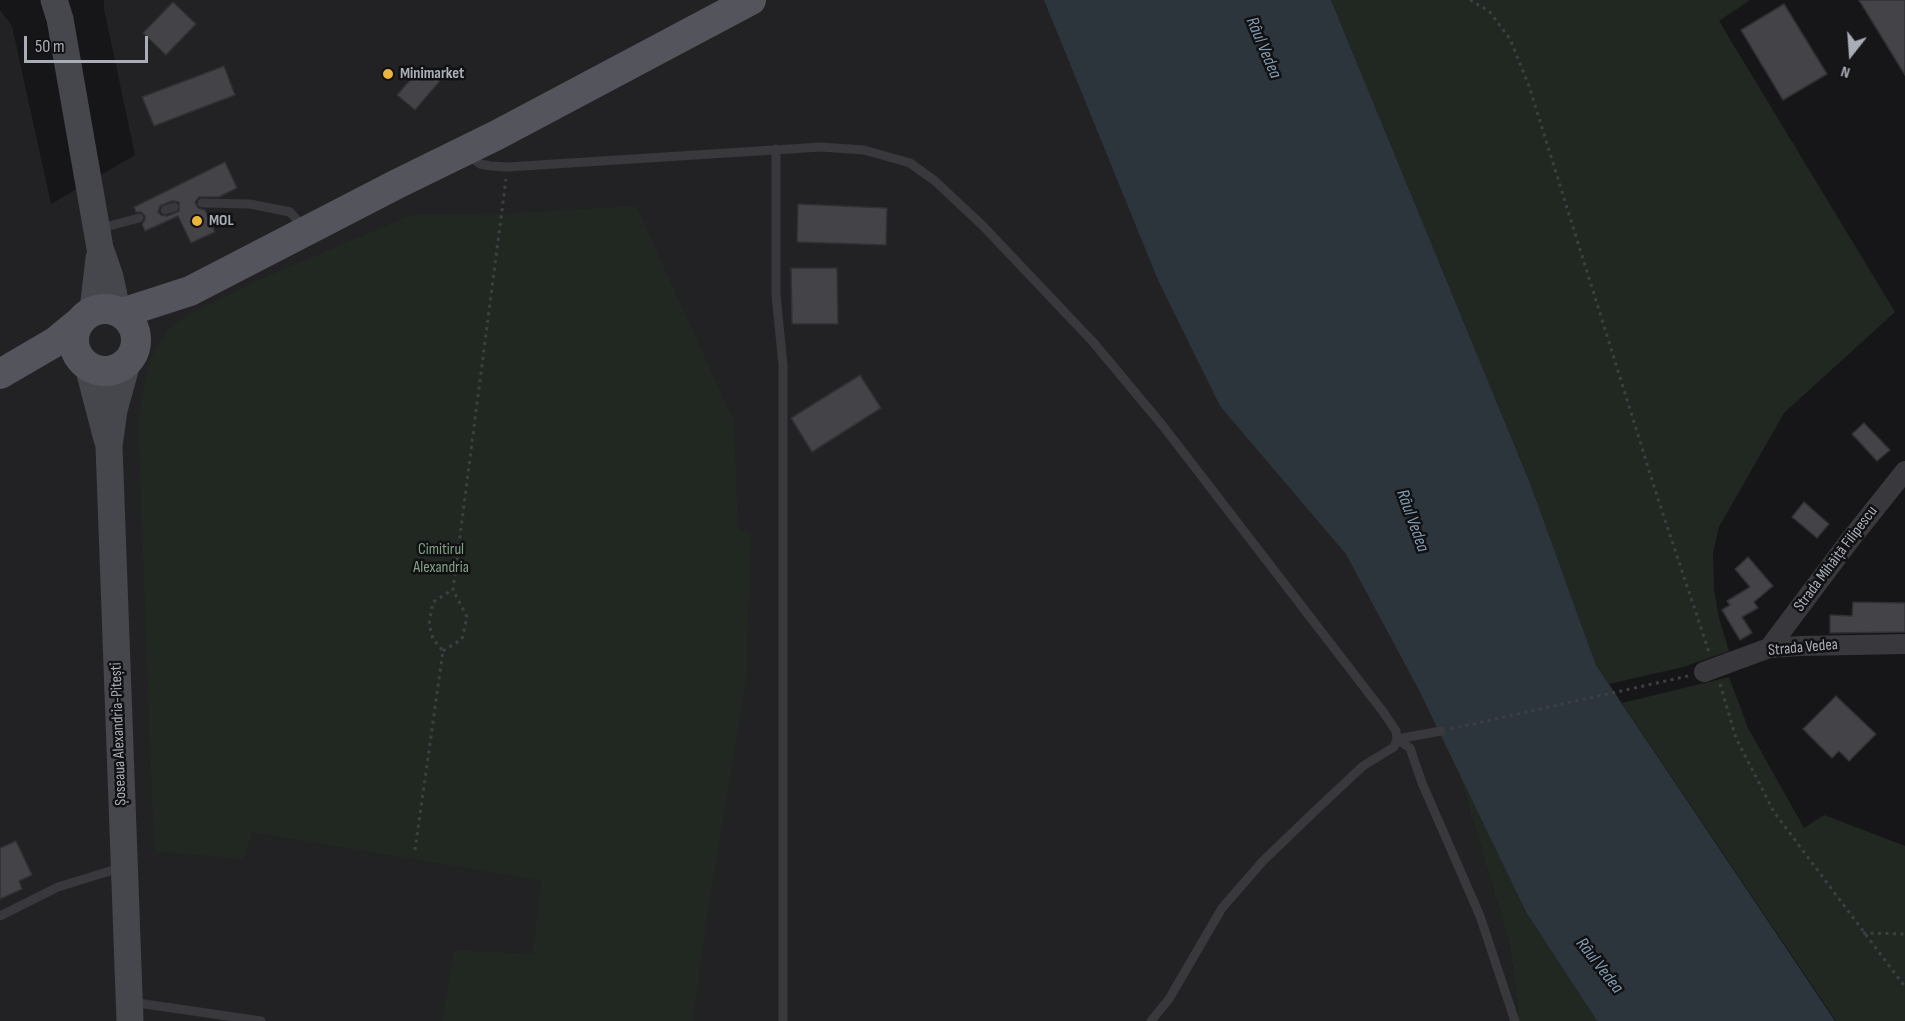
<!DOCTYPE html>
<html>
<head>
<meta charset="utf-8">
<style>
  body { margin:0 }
  #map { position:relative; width:1905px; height:1021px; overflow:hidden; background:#161618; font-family:"Sofia Sans Condensed",sans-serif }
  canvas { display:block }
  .north { position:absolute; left:1821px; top:24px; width:60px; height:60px; -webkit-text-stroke:4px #111113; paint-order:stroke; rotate:197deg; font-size:16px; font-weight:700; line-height:24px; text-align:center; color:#a9adb8 }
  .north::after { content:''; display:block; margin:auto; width:21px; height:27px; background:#a9adb8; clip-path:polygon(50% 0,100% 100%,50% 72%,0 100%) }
  .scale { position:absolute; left:24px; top:36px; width:124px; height:27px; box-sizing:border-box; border:3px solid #a9adb8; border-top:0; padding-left:8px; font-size:18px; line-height:21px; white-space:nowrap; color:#a9adb8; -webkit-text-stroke:4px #111113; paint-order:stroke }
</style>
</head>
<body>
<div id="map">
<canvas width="1905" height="1021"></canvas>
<div class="north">N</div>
<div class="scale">50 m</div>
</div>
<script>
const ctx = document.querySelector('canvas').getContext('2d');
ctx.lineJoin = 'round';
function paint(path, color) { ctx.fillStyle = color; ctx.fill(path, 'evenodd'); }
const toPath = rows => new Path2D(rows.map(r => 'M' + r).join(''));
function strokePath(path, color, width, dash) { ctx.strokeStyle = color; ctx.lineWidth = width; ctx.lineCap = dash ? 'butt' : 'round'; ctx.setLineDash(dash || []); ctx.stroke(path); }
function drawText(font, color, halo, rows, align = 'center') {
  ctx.font = font + ' "Sofia Sans Condensed",sans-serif'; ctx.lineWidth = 5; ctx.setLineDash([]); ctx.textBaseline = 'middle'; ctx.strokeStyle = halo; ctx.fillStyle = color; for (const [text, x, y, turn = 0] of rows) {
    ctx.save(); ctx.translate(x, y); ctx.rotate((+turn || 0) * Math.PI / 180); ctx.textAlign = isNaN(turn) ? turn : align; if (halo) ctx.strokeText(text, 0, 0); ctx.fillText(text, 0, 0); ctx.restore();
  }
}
const built = toPath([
  [104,0,1314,0,1457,767,1510,946,1519,1021,0,1021,0,10,12,26,51,204,135,155,104,9]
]);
const green = toPath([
  [1331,0,1750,0,1719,21,1895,312,1784,413,1719,527,1713,553,1714,589,1719,618,1729,651,1683,667,1609,684,1596,665,1530,483],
  [636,206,734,422,738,530,751,533,746,680,705,931,693,1021,442,1021,454,950,533,954,541,880,252,832,244,859,154,851,138,420,144,385,151,358,167,332,185,316,256,281,412,215,496,214],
  [1729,677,1748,728,1804,828,1824,815,1905,846,1905,1021,1836,1021,1622,703],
  [1457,767,1526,912,1597,1021,1519,1021,1510,946]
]);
const water = toPath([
  [1044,0,1331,0,1530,483,1596,665,1835,1021,1597,1021,1526,912,1420,692,1346,554,1220,406,1158,280]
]);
const building = toPath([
  [1859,0,1905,0,1905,75,1859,0],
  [173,2,196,24,166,55,143,33,173,2],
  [1784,4,1827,74,1783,100,1741,30,1784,4],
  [224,66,235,95,154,126,142,97,224,66],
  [422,66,440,81,415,110,397,95,422,66],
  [225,162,237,188,219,197,199,197,195,202,198,208,205,210,215,232,191,243,178,216,145,231,142,224,145,220,145,216,141,212,136,212,134,207,225,162],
  [172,201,179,202,179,211,167,216,161,215,158,212,160,206,172,201],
  [798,204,887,208,886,245,797,242,798,204],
  [791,268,837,268,838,324,792,324,791,268],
  [860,375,881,408,812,452,791,418,860,375],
  [1864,423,1890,450,1877,461,1852,434,1864,423],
  [1804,502,1829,524,1817,538,1792,517,1804,502],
  [1748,557,1773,586,1754,602,1758,608,1742,617,1752,633,1740,640,1722,610,1730,605,1727,601,1750,587,1735,569,1748,557],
  [1853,602,1905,603,1905,632,1830,633,1830,615,1852,616,1853,602],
  [1836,696,1876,734,1849,761,1839,751,1832,758,1803,729,1836,696],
  [16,841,32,875,19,881,22,889,0,899,0,848,16,841]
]);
const path = toPath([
  [1470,0,1489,11,1510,39,1529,86,1658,499,1709,652],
  [443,651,462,639,467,617,453,590,506,179],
  [1720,684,1736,738,1774,812,1905,987],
  [1451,729,1688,676],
  [415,850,443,651,433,639,429,624,433,602,452,590],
  [1863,933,1905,934]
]);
const lane = toPath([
  [776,149,776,295,783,365,783,1021],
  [469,154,471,157,480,164,491,166,507,167,821,147,864,150,910,163,935,181,983,226,1093,342,1163,426,1384,713,1396,731,1397,739,1394,747,1363,766,1316,810,1263,861,1222,908,1169,999,1151,1021],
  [202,203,250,204,290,212,303,227],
  [165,210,174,207],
  [98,229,139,218],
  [1397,739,1410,748,1422,783,1480,916,1515,1021],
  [1397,739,1441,731],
  [0,916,58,887,123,867],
  [131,1002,261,1021]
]);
const street = toPath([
  [1769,648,1850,540,1905,471],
  [1704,672,1769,648,1801,646,1905,644]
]);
const secondary = toPath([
  [54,0,60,19,100,248,110,277,117,310],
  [93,310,99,258],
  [127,363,114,410,109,446,130,1021],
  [88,366,107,439]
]);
const primary = toPath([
  '74 340a31 31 0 1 1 62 0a31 31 0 1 1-62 0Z',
  [122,313,190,291,397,184,497,135,751,0],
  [0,374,55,342,78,323]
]);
const markers = [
  [388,74,6,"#eab53c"],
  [197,221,6,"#eab53c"]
];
const poiNames = [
  ["Minimarket",400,74],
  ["MOL",209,221]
];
const parkNames = [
  ["Cimitirul",441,550],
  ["Alexandria",441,568]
];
const streetNames = [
  ["Strada Mihăiță Filipescu",1836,559,-53],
  ["Strada Vedea",1803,648,-5],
  ["Șoseaua Alexandria-Pitești",119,734,-92]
];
const waterNames = [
  ["Râul Vedea",1263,48,67],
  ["Râul Vedea",1412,521,70],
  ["Râul Vedea",1599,966,52]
];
paint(built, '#222225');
paint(green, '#212822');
paint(water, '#2d353c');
paint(building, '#434348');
strokePath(building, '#313034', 1.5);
strokePath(path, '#3e3f44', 3, [3, 4.5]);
strokePath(lane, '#38383d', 9);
strokePath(street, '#38383d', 20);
strokePath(secondary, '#46474d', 27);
strokePath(primary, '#54555c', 30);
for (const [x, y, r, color] of markers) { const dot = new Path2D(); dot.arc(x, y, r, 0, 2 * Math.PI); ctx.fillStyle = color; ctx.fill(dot); strokePath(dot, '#111113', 2); }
drawText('bold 16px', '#a9adb8', '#111113', poiNames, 'left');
drawText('16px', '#81a284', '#111113', parkNames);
drawText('16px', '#a9adb8', '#111113', streetNames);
drawText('italic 18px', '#819ab1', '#111113', waterNames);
</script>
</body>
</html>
